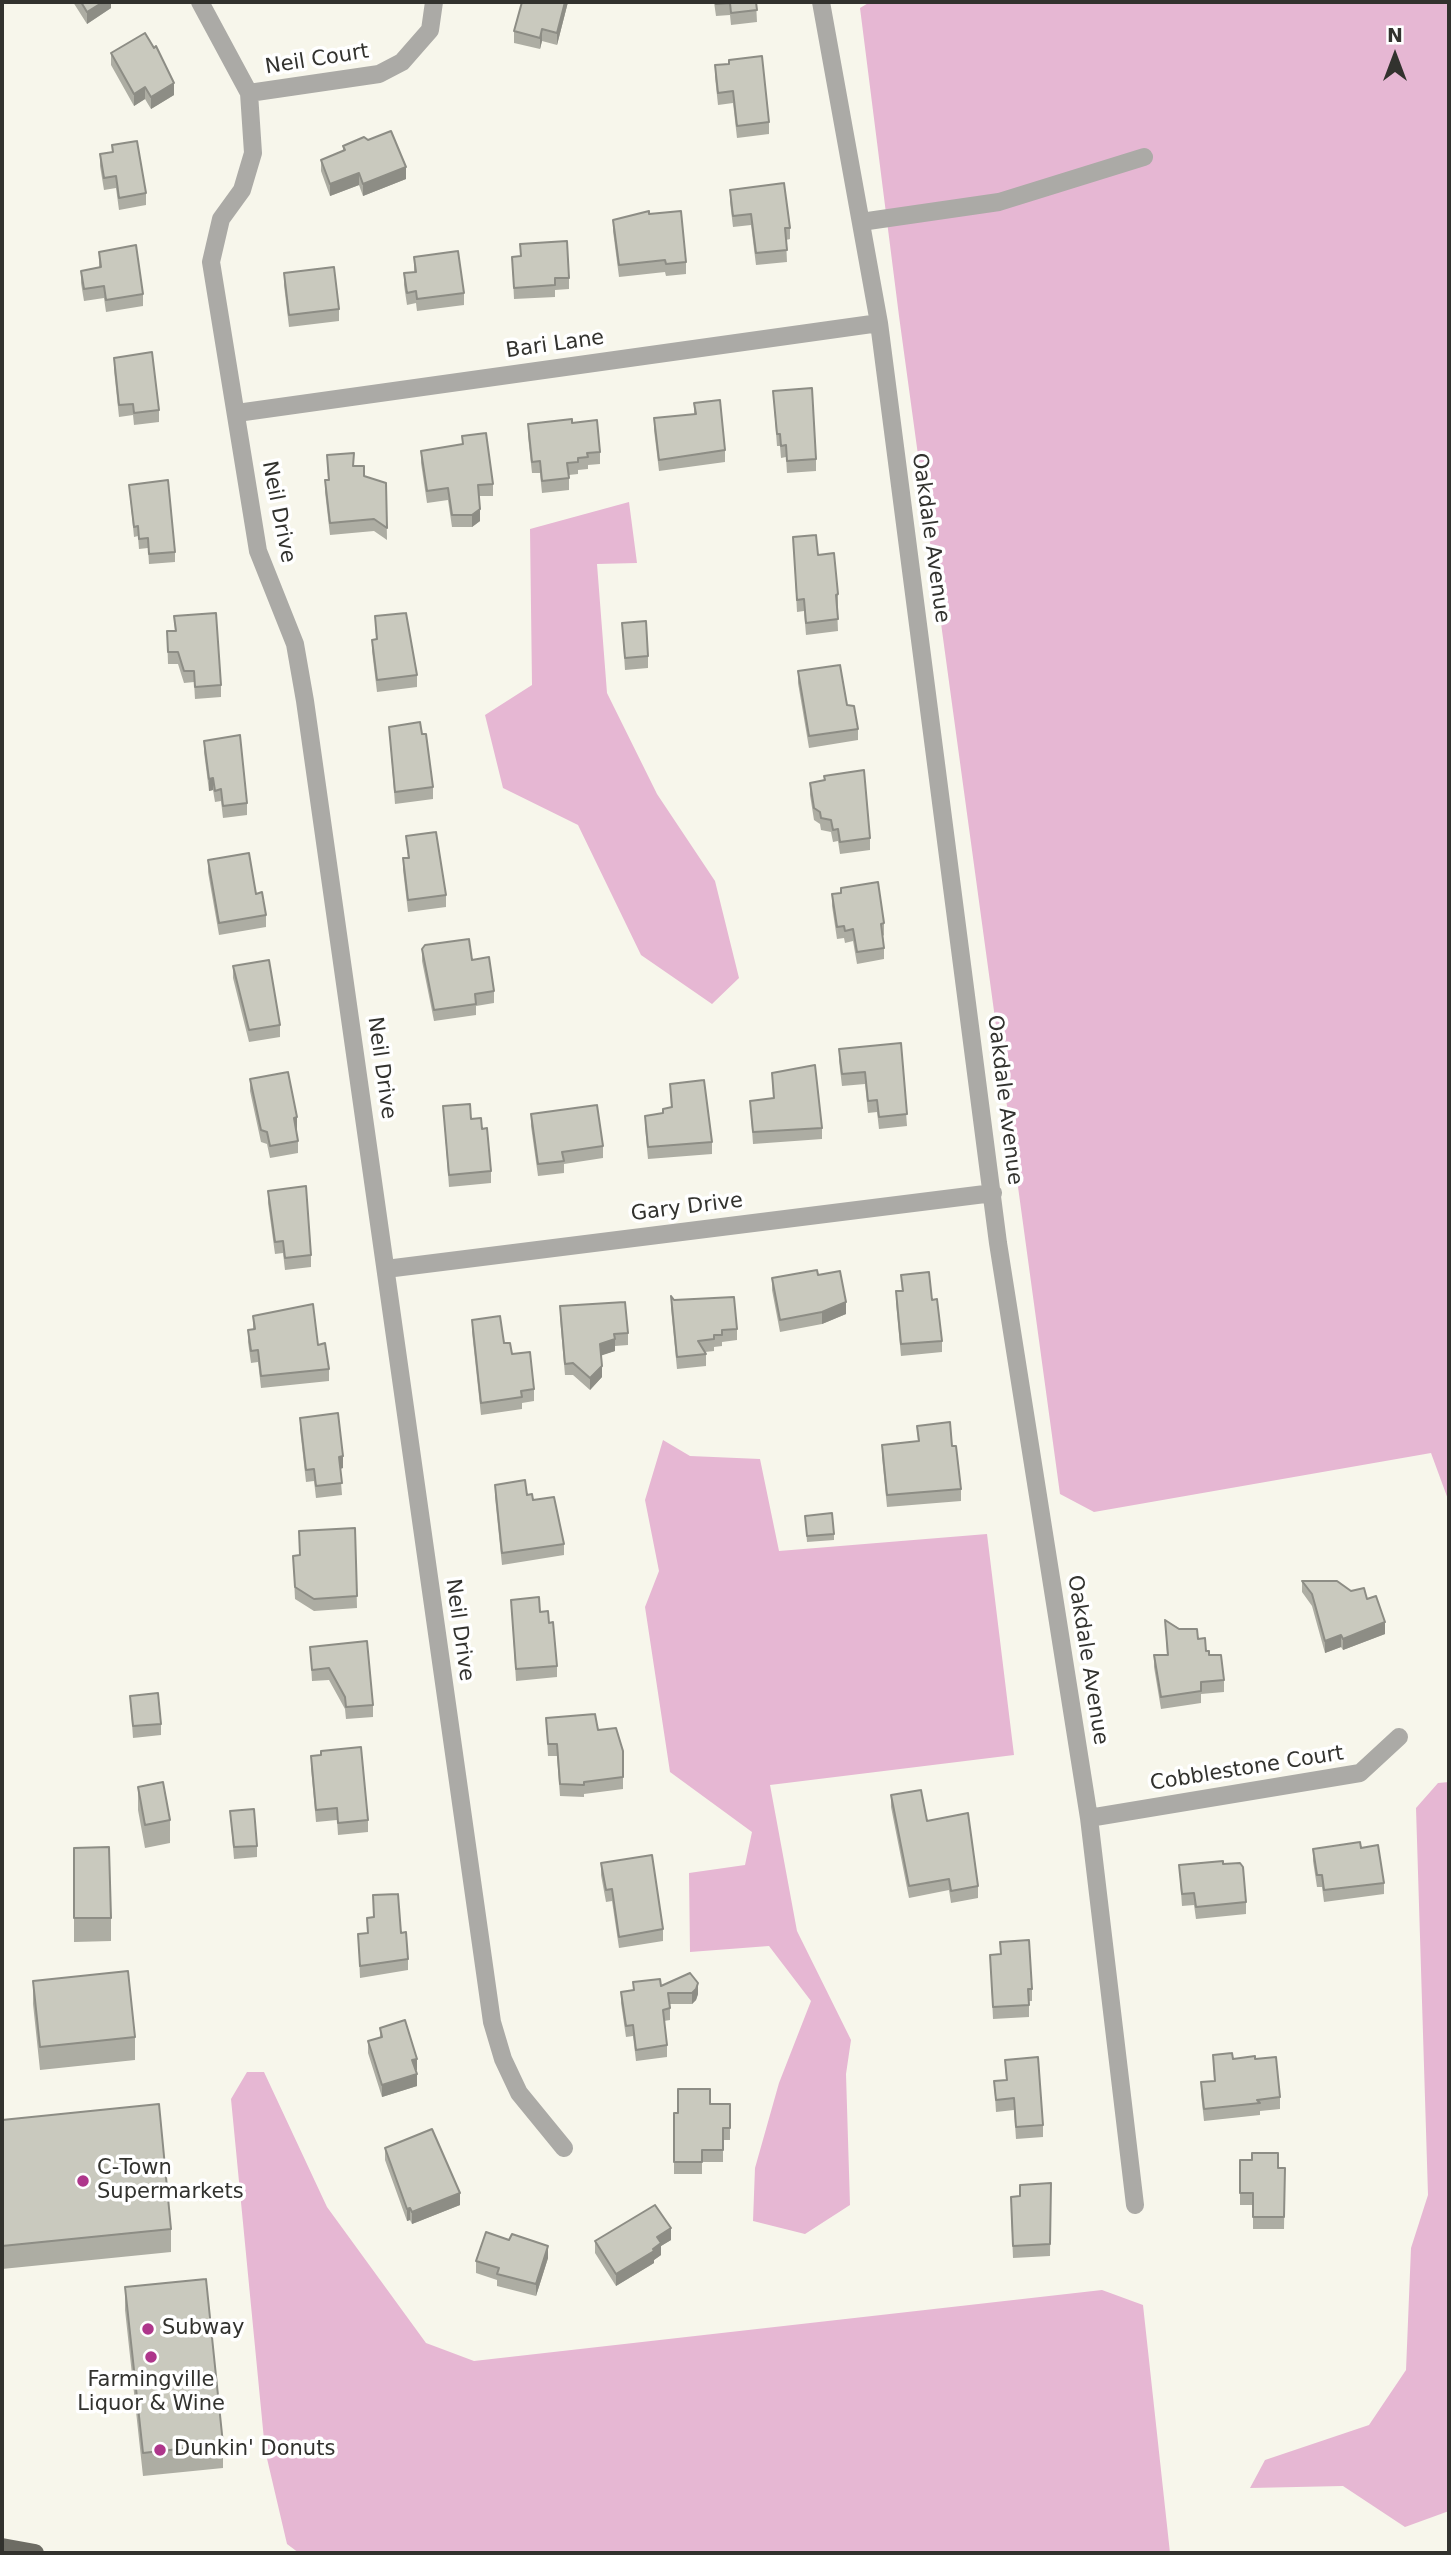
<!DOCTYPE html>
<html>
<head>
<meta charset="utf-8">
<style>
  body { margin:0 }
  #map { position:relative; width:1451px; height:2555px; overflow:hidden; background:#f7f6eb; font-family:"DejaVu Sans",sans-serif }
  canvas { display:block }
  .frame { position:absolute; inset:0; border:4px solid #32322e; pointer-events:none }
  .north { position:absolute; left:1360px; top:21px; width:70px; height:70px; -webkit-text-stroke:5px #fff; paint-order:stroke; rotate:0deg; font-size:19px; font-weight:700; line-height:28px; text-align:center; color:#32322e }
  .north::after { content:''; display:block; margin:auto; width:24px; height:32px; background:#32322e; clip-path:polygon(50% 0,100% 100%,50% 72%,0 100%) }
</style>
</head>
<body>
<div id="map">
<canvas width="1451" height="2555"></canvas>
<div class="frame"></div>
<div class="north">N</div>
</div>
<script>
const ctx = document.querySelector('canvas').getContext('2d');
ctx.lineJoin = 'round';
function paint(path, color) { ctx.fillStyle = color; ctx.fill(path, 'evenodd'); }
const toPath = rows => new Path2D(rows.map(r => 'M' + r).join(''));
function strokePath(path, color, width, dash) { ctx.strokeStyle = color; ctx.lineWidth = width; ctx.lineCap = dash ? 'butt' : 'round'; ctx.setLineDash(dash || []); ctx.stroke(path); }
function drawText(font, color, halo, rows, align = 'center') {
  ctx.font = font + ' "DejaVu Sans",sans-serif'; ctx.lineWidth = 7; ctx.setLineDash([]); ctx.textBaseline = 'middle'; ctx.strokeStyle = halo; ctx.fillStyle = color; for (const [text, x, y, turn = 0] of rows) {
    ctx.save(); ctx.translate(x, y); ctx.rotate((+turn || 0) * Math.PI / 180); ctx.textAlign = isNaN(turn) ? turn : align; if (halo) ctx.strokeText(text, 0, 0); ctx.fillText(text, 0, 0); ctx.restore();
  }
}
const forest = toPath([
  [870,2,1449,2,1449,1502,1431,1453,1094,1512,1060,1494,899,316,860,8],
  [629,502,637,563,597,564,607,693,657,794,715,881,739,978,712,1004,641,955,578,825,503,788,485,715,532,685,530,529],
  [663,1440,690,1456,760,1459,779,1551,987,1534,1014,1755,770,1785,797,1931,851,2040,846,2074,850,2205,805,2234,753,2221,755,2168,779,2083,811,2001,769,1946,690,1952,689,1873,745,1865,752,1832,670,1772,645,1607,659,1571,645,1500],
  [1449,1782,1449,2511,1405,2527,1343,2486,1250,2488,1265,2460,1369,2425,1406,2370,1411,2248,1428,2195,1416,1808,1438,1783],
  [247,2072,264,2072,327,2207,426,2343,474,2361,1102,2290,1143,2305,1170,2553,299,2553,287,2544,265,2450,231,2099]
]);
const minor = toPath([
  [200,2,249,93,253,153,242,190,221,219,211,262,258,551,295,644,305,701,492,2022,503,2059,519,2093,564,2148],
  [821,2,879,323,998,1243,1089,1818,1135,2205],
  [249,93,379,74,402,62,430,30,434,2],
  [861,222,999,202,1144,157],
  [237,413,879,323],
  [386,1269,993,1193],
  [1089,1818,1360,1773,1399,1737]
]);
const primary = toPath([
  [2,2547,35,2553]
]);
const wall = toPath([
  [73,2,111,2,111,8,87,24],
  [522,2,568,2,557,45,542,41,540,49,514,43,514,31],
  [714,2,756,2,757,22,731,25,730,15,716,16],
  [111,53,174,95,151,109,145,99,134,106,111,65],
  [715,65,769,122,769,134,737,138,733,103,718,105,715,77],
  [112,145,146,193,146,205,119,210,116,188,104,190,100,166,100,154,112,152],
  [343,146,406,179,363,196,359,185,330,196,321,171,321,160,343,151],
  [730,190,790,228,790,239,786,240,787,262,756,265,751,225,733,227,730,202],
  [649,214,686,262,686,274,666,276,665,272,619,277,613,231,613,220],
  [520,244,569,278,569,289,555,290,555,297,514,299,512,257,520,256],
  [99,252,143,294,143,306,106,312,104,298,84,301,81,283,81,271,99,268],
  [414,257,464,293,464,305,417,311,416,303,407,305,404,285,404,273,414,272],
  [284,273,339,309,339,321,289,327,284,285],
  [114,358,159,410,159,422,134,425,133,415,119,417,114,370],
  [773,391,816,459,816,471,787,473,786,457,781,458,780,446,777,446],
  [694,403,725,450,725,462,659,471,654,430,654,418,694,414],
  [572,423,600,452,600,464,588,465,588,469,578,470,578,474,569,475,569,490,542,493,540,473,532,473,528,436,528,424],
  [421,451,493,484,493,496,479,496,480,521,472,527,452,527,448,500,427,503,421,463],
  [327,455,354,466,364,476,386,483,387,540,374,531,330,535,325,492,325,480,328,480],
  [129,485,175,552,175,562,149,564,148,548,139,549,138,536,134,537],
  [793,537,818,555,838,594,838,606,837,607,838,631,806,635,804,611,797,612],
  [174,616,221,685,221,697,195,699,194,682,184,683,178,664,168,664,167,631,175,631],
  [375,616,417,675,417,687,377,692,372,651,372,640,376,639],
  [622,623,648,656,648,668,625,670],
  [798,671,847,705,858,729,858,740,809,748,798,683],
  [389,727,422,734,433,787,433,799,395,804],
  [204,741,247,803,247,815,223,818,221,801,215,802,213,790,209,791,204,752],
  [824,776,870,838,870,850,840,854,838,841,833,842,831,832,821,830,820,824,814,820,810,795,810,783,824,781],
  [406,836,446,895,446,907,408,912,403,870,403,858,408,858],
  [208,860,266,915,266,927,219,935,208,872],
  [841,888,884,923,884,935,883,936,884,948,884,959,857,964,853,941,845,943,844,938,837,939,832,906,832,894,841,893],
  [422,949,472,960,494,991,494,1003,476,1006,476,1015,434,1021,422,961],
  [233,966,280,1025,280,1037,249,1042,233,978],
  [901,1043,907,1126,879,1129,877,1112,868,1113,865,1084,842,1086,839,1061,839,1049],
  [772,1073,822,1128,822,1139,753,1144,750,1101,773,1098],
  [250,1079,297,1129,296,1129,298,1141,298,1153,270,1158,267,1144,261,1142,250,1091],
  [670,1084,712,1142,712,1154,648,1159,645,1127,645,1116,663,1114,671,1108],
  [443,1106,471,1119,482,1129,491,1171,491,1183,449,1187],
  [531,1114,603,1146,603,1158,564,1164,564,1173,538,1176,531,1126],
  [268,1191,311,1255,311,1267,285,1270,283,1253,275,1254,268,1203],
  [818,1275,846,1314,822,1324,780,1332,772,1290,772,1278],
  [901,1275,932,1300,942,1341,942,1352,901,1356,896,1303,896,1291,902,1291],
  [671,1296,674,1300,737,1329,737,1340,722,1342,722,1346,714,1347,714,1351,705,1352,706,1354,706,1366,677,1369,671,1308],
  [560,1306,628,1333,628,1345,615,1346,615,1351,601,1355,602,1377,590,1390,573,1375,565,1375,560,1318],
  [253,1316,318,1345,329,1369,329,1381,261,1388,258,1362,251,1363,248,1342,248,1330,253,1329],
  [472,1320,504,1343,534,1389,534,1401,522,1403,522,1409,481,1415,472,1332],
  [300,1418,343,1468,340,1469,342,1495,316,1498,314,1481,306,1482,300,1429],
  [917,1426,952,1446,961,1489,961,1501,887,1507,882,1457,882,1445,918,1441],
  [495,1485,527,1495,533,1500,564,1544,564,1555,502,1565,495,1497],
  [805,1516,834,1534,834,1540,807,1542],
  [355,1528,357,1608,314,1611,295,1599,293,1556,299,1555,299,1531],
  [1302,1581,1351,1591,1367,1599,1385,1634,1343,1650,1341,1647,1325,1653,1312,1606,1302,1592],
  [511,1600,540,1612,549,1623,557,1666,557,1677,516,1681],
  [1165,1620,1198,1639,1224,1680,1224,1692,1201,1694,1201,1703,1161,1709,1154,1667,1154,1655,1167,1655],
  [310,1647,373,1705,373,1717,346,1719,345,1709,329,1680,312,1681],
  [130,1696,161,1724,161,1735,133,1738],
  [546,1718,598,1730,623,1751,623,1789,584,1794,584,1797,560,1796,557,1756,548,1756],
  [311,1756,368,1820,368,1832,338,1835,337,1820,316,1822,311,1768],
  [138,1787,170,1820,170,1843,145,1848,138,1810],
  [891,1795,927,1821,978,1886,978,1898,951,1903,949,1890,909,1898,891,1807],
  [230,1811,257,1846,257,1857,234,1859],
  [74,1848,111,1918,111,1941,74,1942],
  [1361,1848,1384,1883,1384,1894,1324,1902,1322,1887,1317,1887,1313,1861,1313,1849],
  [601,1863,663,1929,663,1941,619,1948,612,1901,606,1902,601,1875],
  [1223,1864,1246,1902,1246,1914,1196,1919,1194,1905,1182,1906,1179,1865],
  [373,1895,401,1933,408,1959,408,1970,360,1978,358,1934,367,1933,367,1918,373,1917],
  [1000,1942,1032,1989,1032,2001,1029,2001,1029,2017,993,2019,990,1955,1000,1954],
  [33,1981,135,2037,135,2060,40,2070,33,2004],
  [633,1982,661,1986,698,1994,696,2000,692,2004,670,2004,670,2020,664,2021,667,2045,667,2057,636,2061,633,2036,626,2037,621,2003,621,1992,633,1990],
  [380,2028,417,2070,416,2071,417,2086,382,2097,368,2053,368,2041,380,2038],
  [1213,2055,1233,2059,1255,2059,1280,2097,1280,2109,1260,2111,1260,2115,1204,2121,1201,2094,1201,2082,1214,2081],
  [1005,2060,1043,2125,1043,2137,1016,2139,1014,2110,996,2112,994,2081,1006,2080],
  [710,2104,730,2104,730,2140,723,2140,723,2162,702,2162,702,2174,674,2174,674,2113,678,2113],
  [2,2120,171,2229,171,2252,2,2269],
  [385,2148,460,2205,412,2224,410,2220,407,2221,385,2160],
  [1240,2160,1278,2168,1285,2168,1284,2229,1253,2229,1253,2205,1240,2205],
  [1051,2183,1050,2256,1013,2258,1011,2209,1020,2196,1020,2185],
  [509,2240,548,2258,536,2296,497,2286,497,2280,476,2273,476,2261],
  [671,2240,661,2246,661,2255,654,2260,654,2263,616,2286,595,2253,595,2241],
  [125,2287,223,2444,223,2468,143,2476,125,2310]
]);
const shadedWall = toPath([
  [103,2,111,2,111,8,87,24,87,12],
  [565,2,568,2,557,45,557,33],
  [542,29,542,41,540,49,540,38],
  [174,83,174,95,151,109,151,97],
  [145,87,145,99,134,106,134,94],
  [406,167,406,179,363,196,363,184],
  [359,173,359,185,330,196,330,184],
  [480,509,480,521,472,527,472,515],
  [213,778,213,790,209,791,209,779],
  [297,1117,297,1129,294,1129,294,1118],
  [846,1302,846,1314,822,1324,822,1312],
  [615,1339,615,1351,600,1356,600,1344],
  [602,1366,602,1377,590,1390,590,1378],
  [343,1456,343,1468,339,1469,339,1457],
  [1385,1622,1385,1634,1343,1650,1343,1639],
  [1341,1635,1341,1647,1325,1653,1325,1641],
  [698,1983,698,1994,696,2000,692,2004,692,1993],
  [417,2059,417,2070,412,2072,412,2060],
  [417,2074,417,2086,382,2097,382,2085],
  [460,2193,460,2205,412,2224,412,2212],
  [410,2208,410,2220,407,2221,407,2209],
  [671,2228,671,2240,661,2246,661,2255,654,2260,654,2263,616,2286,616,2274,653,2249,657,2237],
  [548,2246,548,2258,536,2296,536,2284]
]);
const building = toPath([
  [81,2,103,2,87,12,81,2],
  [522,2,565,2,557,33,542,29,540,38,514,31,522,2],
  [715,2,756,2,757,10,731,13,730,3,716,4,715,2],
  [145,33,154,48,156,46,174,83,151,97,145,87,134,94,111,53,145,33],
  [762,56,769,122,737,126,733,91,718,93,715,65,729,64,729,60,762,56],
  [391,131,406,167,363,184,359,173,330,184,321,160,345,150,343,146,364,137,368,140,391,131],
  [137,141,146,193,119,198,116,176,104,178,100,154,113,152,112,145,137,141],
  [784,183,790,228,785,228,787,250,756,253,751,214,733,216,730,190,784,183],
  [649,211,649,214,681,211,686,262,666,264,665,260,619,265,613,220,649,211],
  [567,241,569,278,555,278,555,285,514,288,512,257,521,256,520,244,567,241],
  [136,245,143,294,106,300,104,286,84,289,81,271,101,267,99,252,136,245],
  [458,251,464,293,417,299,416,291,407,293,404,273,416,272,414,257,458,251],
  [334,267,339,309,289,315,284,273,334,267],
  [152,352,159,410,134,413,133,404,119,405,114,358,152,352],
  [812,388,816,459,787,461,786,445,781,446,780,434,777,434,773,391,812,388],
  [720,400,725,450,659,460,654,418,696,414,694,403,720,400],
  [572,419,572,423,597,420,600,452,587,453,588,457,578,458,578,462,567,463,569,478,542,481,540,461,532,462,528,424,572,419],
  [486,433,493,484,478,485,480,509,472,515,452,515,448,488,427,491,421,451,463,444,462,436,486,433],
  [354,453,353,466,364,466,364,476,386,483,387,528,374,519,330,523,325,480,329,480,327,455,354,453],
  [168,480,175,552,149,554,148,538,139,539,138,526,134,527,129,485,168,480],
  [816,535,818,555,834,553,838,594,836,595,838,619,806,623,804,599,797,600,793,537,816,535],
  [216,613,221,685,195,687,194,671,184,671,178,652,168,652,167,631,176,631,174,616,216,613],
  [406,613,417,675,377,680,372,640,377,639,375,616,406,613],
  [646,621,648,656,625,658,622,623,646,621],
  [840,665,847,705,854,706,858,729,809,736,798,671,840,665],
  [420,722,422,734,426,734,433,787,395,792,389,727,420,722],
  [240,735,247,803,223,806,221,789,215,791,213,778,209,779,204,741,240,735],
  [864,770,870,838,840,842,838,829,833,830,831,820,821,818,820,812,814,808,810,783,825,780,824,776,864,770],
  [436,832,446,895,408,900,403,858,409,858,406,836,436,832],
  [249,853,256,894,262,892,266,915,219,923,208,860,249,853],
  [878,882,884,923,881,924,884,948,857,952,853,929,845,931,844,926,837,927,832,894,841,893,841,888,878,882],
  [469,939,472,960,489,957,494,991,475,994,476,1004,434,1010,422,949,425,945,469,939],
  [269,960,280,1025,249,1030,233,966,269,960],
  [901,1043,907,1114,879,1117,877,1100,868,1101,865,1072,842,1074,839,1049,901,1043],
  [815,1065,822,1128,753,1132,750,1101,774,1098,772,1073,815,1065],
  [288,1072,297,1117,294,1118,298,1141,270,1146,267,1132,261,1130,250,1079,288,1072],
  [704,1080,712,1142,648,1147,645,1116,663,1113,663,1109,672,1107,670,1084,704,1080],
  [470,1104,471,1119,481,1118,482,1129,487,1128,491,1171,449,1175,443,1106,470,1104],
  [597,1105,603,1146,562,1152,564,1161,538,1164,531,1114,597,1105],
  [306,1186,311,1255,285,1258,283,1241,275,1242,268,1191,306,1186],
  [817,1270,818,1275,840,1271,846,1302,822,1312,780,1320,772,1278,817,1270],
  [929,1272,932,1300,937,1299,942,1341,901,1344,896,1291,903,1291,901,1275,929,1272],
  [671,1296,674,1300,734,1297,737,1329,722,1330,722,1335,714,1335,714,1339,698,1341,706,1354,677,1357,671,1296],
  [625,1302,628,1333,614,1334,615,1339,600,1344,602,1366,590,1378,573,1363,565,1364,560,1306,625,1302],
  [313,1304,318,1345,325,1343,329,1369,261,1376,258,1350,251,1351,248,1330,255,1329,253,1316,313,1304],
  [500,1316,504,1343,510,1343,512,1354,530,1352,534,1389,521,1391,522,1397,481,1403,472,1320,500,1316],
  [338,1413,343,1456,339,1457,342,1483,316,1486,314,1469,306,1470,300,1418,338,1413],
  [950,1422,952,1446,956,1446,961,1489,887,1495,882,1445,919,1441,917,1426,950,1422],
  [525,1480,527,1495,532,1494,533,1500,554,1497,564,1544,502,1553,495,1485,525,1480],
  [832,1513,834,1534,807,1536,805,1516,832,1513],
  [355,1528,357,1596,314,1599,295,1587,293,1556,300,1555,299,1531,355,1528],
  [1302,1581,1337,1581,1351,1591,1364,1588,1367,1599,1376,1596,1385,1622,1343,1639,1341,1635,1325,1641,1312,1594,1302,1581],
  [539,1597,540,1612,548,1611,549,1623,553,1622,557,1666,516,1669,511,1600,539,1597],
  [1165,1620,1179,1629,1197,1629,1198,1639,1205,1638,1206,1651,1209,1651,1209,1655,1221,1655,1224,1680,1201,1682,1201,1691,1161,1697,1154,1655,1168,1655,1165,1620],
  [367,1641,373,1705,346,1707,345,1697,329,1668,312,1670,310,1647,367,1641],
  [158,1693,161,1724,133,1726,130,1696,158,1693],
  [595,1714,598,1730,616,1728,623,1751,623,1777,584,1782,584,1785,560,1784,557,1744,548,1744,546,1718,595,1714],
  [361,1747,368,1820,338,1823,337,1808,316,1810,311,1756,321,1755,321,1751,361,1747],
  [163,1782,170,1820,145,1825,138,1787,163,1782],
  [921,1790,927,1821,968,1813,978,1886,951,1891,949,1879,909,1886,891,1795,921,1790],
  [254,1809,257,1846,234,1847,230,1811,254,1809],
  [1360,1842,1361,1848,1378,1845,1384,1883,1324,1890,1322,1875,1317,1875,1313,1849,1360,1842],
  [109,1847,111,1918,74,1918,74,1848,109,1847],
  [652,1855,663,1929,619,1937,612,1889,606,1890,601,1863,652,1855],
  [1223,1861,1223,1864,1240,1863,1243,1867,1246,1902,1196,1907,1194,1893,1182,1894,1179,1865,1223,1861],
  [398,1894,401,1933,406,1932,408,1959,360,1966,358,1934,368,1933,367,1918,374,1917,373,1895,398,1894],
  [1029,1940,1032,1989,1028,1989,1029,2005,993,2007,990,1955,1001,1954,1000,1942,1029,1940],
  [128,1971,135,2037,40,2047,33,1981,128,1971],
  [690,1973,698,1983,696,1989,692,1993,668,1993,670,2008,663,2010,667,2045,636,2050,633,2025,626,2026,621,1992,634,1990,633,1982,660,1979,661,1986,690,1973],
  [405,2020,417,2059,412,2060,417,2074,382,2085,368,2041,382,2037,380,2028,405,2020],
  [1232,2053,1233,2059,1255,2056,1255,2059,1276,2057,1280,2097,1257,2100,1260,2103,1204,2109,1201,2082,1215,2081,1213,2055,1232,2053],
  [1038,2057,1043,2125,1016,2127,1014,2098,996,2100,994,2081,1007,2080,1005,2060,1038,2057],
  [678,2089,710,2089,710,2104,730,2104,730,2128,723,2128,723,2150,702,2150,702,2162,674,2162,674,2113,678,2113,678,2089],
  [159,2104,171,2229,2,2246,2,2120,159,2104],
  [432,2129,460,2193,412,2212,410,2208,407,2209,385,2148,432,2129],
  [1252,2153,1278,2153,1278,2168,1285,2168,1284,2217,1253,2217,1253,2193,1240,2193,1240,2160,1252,2160,1252,2153],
  [1051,2183,1050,2244,1013,2246,1011,2197,1020,2196,1020,2185,1051,2183],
  [655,2205,671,2228,657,2237,661,2243,653,2249,654,2251,616,2274,595,2241,655,2205],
  [486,2232,509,2240,512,2234,548,2246,536,2284,497,2274,499,2268,476,2261,486,2232],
  [206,2279,223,2444,143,2453,125,2287,206,2279]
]);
const markers = [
  [83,2181,7,"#ae368b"],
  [148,2329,7,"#ae368b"],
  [151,2357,7,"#ae368b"],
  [160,2450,7,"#ae368b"]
];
const streetNames = [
  ["Neil Court",317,60,-9],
  ["Bari Lane",555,345,-8],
  ["Neil Drive",278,512,79],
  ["Oakdale Avenue",930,538,82],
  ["Neil Drive",381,1068,82],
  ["Oakdale Avenue",1004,1100,83],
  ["Gary Drive",687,1208,-7],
  ["Neil Drive",459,1630,82],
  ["Oakdale Avenue",1087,1660,81],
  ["Cobblestone Court",1247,1769,-9]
];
const poiNames = [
  ["C‑Town",97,2169],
  ["Supermarkets",97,2193],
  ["Subway",162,2329],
  ["Farmingville",151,2381,"center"],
  ["Liquor & Wine",151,2405,"center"],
  ["Dunkin' Donuts",174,2450]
];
paint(forest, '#e6b7d3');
strokePath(minor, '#abaaa6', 18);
strokePath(primary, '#6d6c64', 18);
paint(wall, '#adada3');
paint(shadedWall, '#8d8d85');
paint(building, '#c9c9be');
strokePath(building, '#8d8d85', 2);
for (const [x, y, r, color] of markers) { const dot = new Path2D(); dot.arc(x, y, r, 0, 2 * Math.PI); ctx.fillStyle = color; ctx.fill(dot); strokePath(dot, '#fff', 2.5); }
drawText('21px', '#32322e', '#fff', streetNames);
drawText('21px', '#32322e', '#fff', poiNames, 'left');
</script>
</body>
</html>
